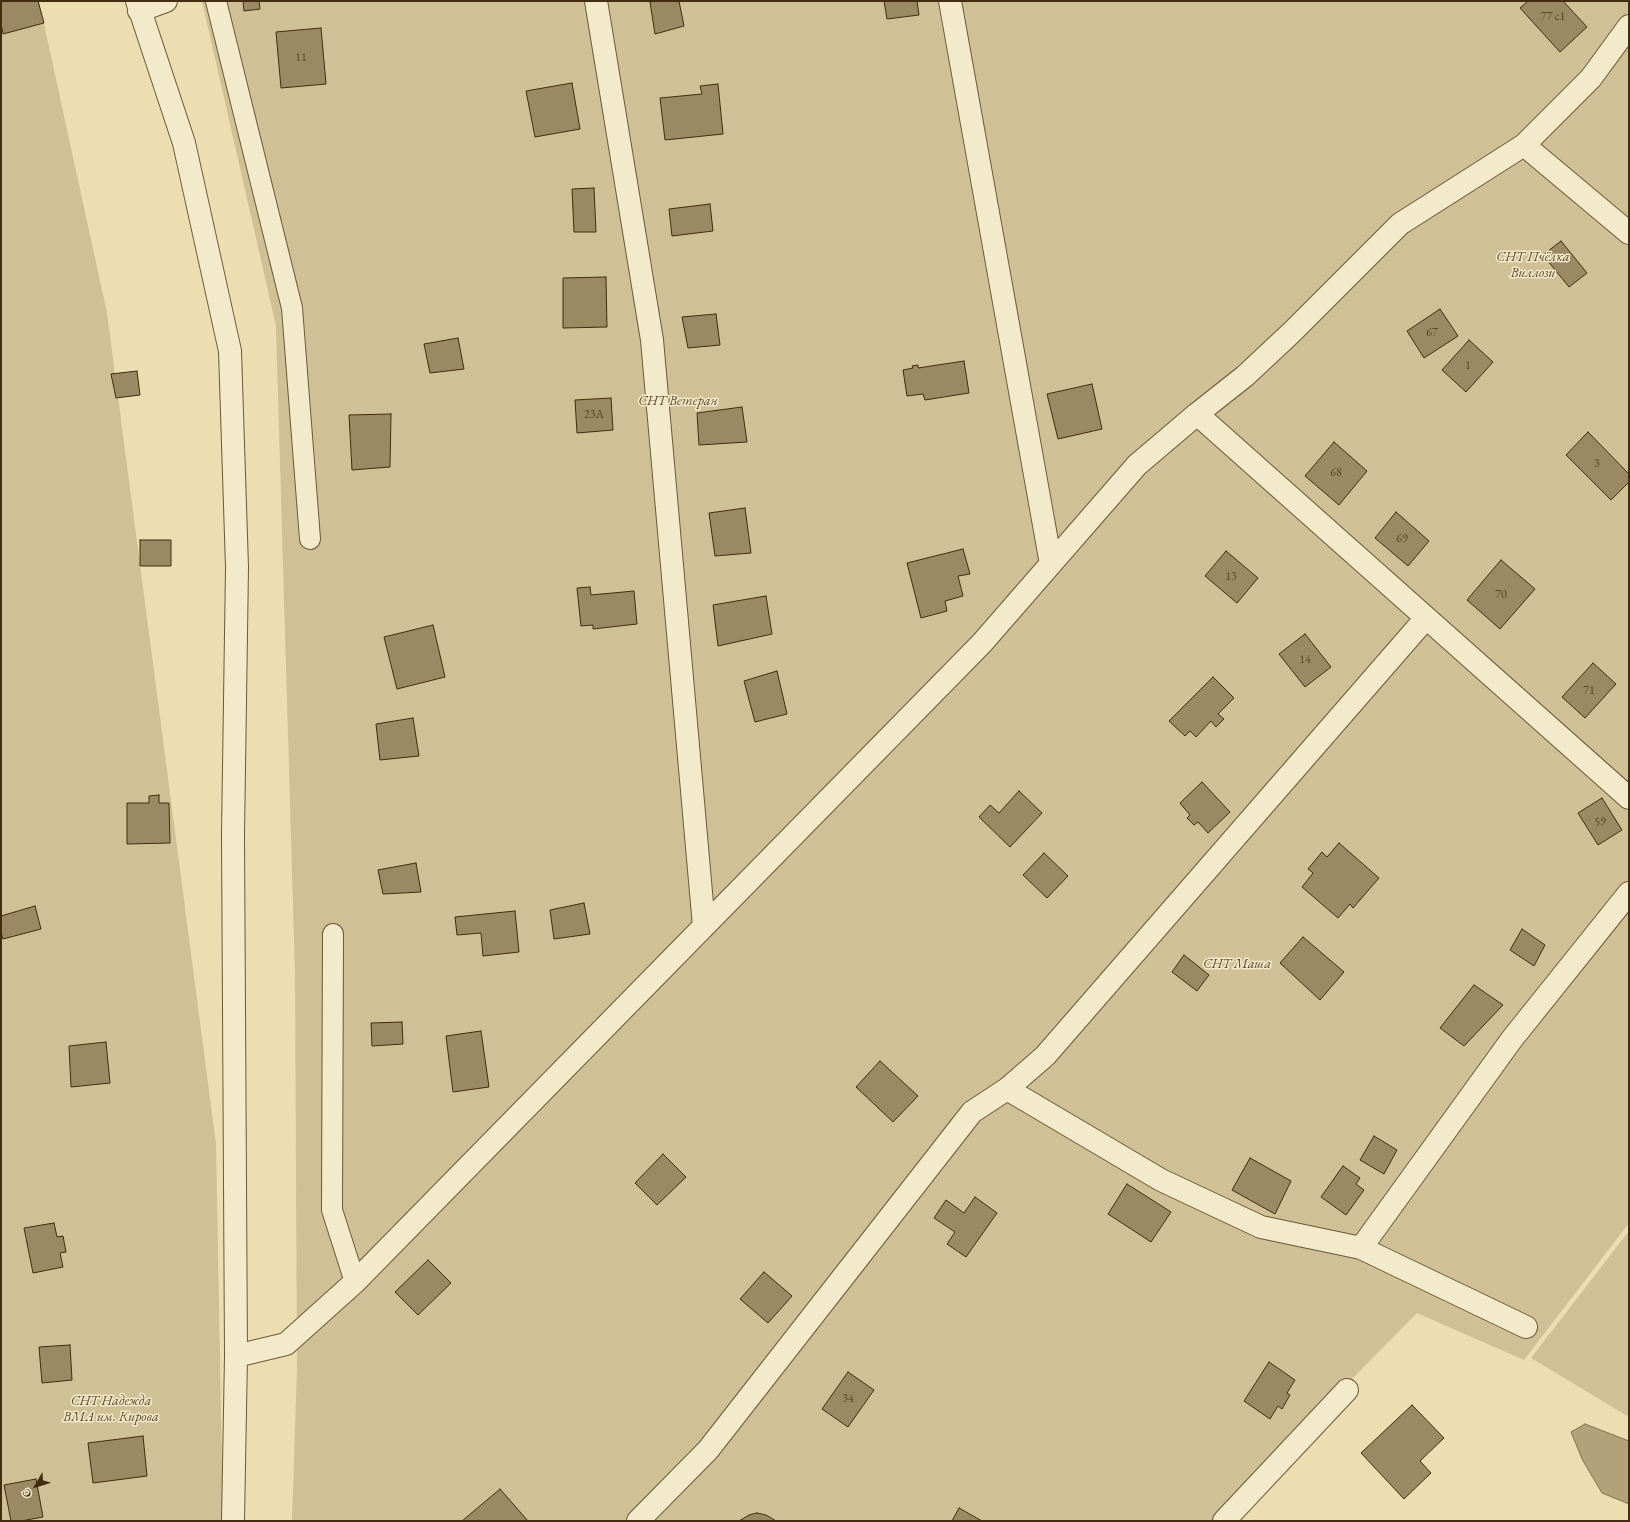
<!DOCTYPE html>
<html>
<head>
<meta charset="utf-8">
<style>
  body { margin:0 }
  #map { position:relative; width:1630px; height:1522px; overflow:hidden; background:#ecdeb0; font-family:"EB Garamond",serif }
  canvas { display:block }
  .frame { position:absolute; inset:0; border:2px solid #432c0f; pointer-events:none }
  .north { position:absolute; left:16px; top:1466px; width:40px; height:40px; -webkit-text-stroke:3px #f3eacc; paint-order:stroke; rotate:231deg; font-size:11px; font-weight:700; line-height:16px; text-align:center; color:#432c0f }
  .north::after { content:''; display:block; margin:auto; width:14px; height:18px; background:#432c0f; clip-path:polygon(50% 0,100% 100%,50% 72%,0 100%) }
</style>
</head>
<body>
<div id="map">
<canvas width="1630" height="1522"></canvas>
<div class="frame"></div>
<div class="north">С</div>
</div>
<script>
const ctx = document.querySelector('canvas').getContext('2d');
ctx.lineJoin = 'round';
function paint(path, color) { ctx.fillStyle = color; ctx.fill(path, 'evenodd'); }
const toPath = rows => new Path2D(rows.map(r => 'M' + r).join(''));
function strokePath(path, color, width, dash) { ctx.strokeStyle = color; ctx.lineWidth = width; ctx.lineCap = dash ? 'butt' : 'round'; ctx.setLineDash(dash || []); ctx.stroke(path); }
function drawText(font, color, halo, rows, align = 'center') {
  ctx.font = font + ' "EB Garamond",serif'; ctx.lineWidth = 3; ctx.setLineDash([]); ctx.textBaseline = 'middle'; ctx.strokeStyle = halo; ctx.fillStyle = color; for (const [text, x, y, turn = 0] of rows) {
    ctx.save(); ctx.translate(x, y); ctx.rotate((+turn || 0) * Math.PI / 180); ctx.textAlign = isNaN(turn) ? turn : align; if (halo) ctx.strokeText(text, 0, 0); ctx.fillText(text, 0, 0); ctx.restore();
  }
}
const green = toPath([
  [1,1,39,1,107,313,216,1144,223,1521,1,1521],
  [202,1,1629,1,1629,1223,1524,1360,1417,1313,1212,1521,292,1521,297,1368,295,973,276,326],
  [1629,1231,1629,1417,1531,1358]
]);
const water = toPath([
  [1585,1424,1629,1441,1629,1504,1602,1493,1583,1461,1571,1432,1585,1424]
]);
const building = toPath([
  [1,1,38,1,44,23,3,34,1,24,1,1],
  [243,1,259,1,260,9,244,11,243,1],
  [654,1,679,1,684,26,655,34,650,2,654,1],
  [884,1,917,1,919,15,887,19,884,1],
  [1528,1,1563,1,1587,27,1560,52,1520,8,1528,1],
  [321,28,326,84,281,88,276,32,321,28],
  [572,83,580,129,535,137,526,91,572,83],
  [718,84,723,134,665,140,660,98,702,94,700,86,718,84],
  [594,188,596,232,574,232,572,189,594,188],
  [710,204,713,231,672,236,669,209,710,204],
  [1561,241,1587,273,1569,287,1543,255,1561,241],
  [606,277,607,327,563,328,563,278,606,277],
  [1440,309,1458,336,1424,358,1407,331,1440,309],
  [716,314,720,345,688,348,682,317,716,314],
  [458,338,464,369,430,373,424,344,458,338],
  [1469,340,1493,362,1466,392,1442,370,1469,340],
  [964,361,969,393,925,400,923,394,907,396,903,370,913,368,912,366,918,365,918,368,964,361],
  [137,371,140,395,116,398,111,374,137,371],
  [1092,384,1102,429,1058,439,1047,394,1092,384],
  [611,398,613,430,577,433,575,400,611,398],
  [742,407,747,442,699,445,697,413,742,407],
  [391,414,390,467,352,470,349,415,391,414],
  [1588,432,1629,474,1629,482,1611,500,1566,455,1588,432],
  [1334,442,1367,471,1339,505,1305,476,1334,442],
  [745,508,751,553,715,556,709,513,745,508],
  [1396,512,1429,541,1408,566,1375,538,1396,512],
  [140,540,171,540,171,566,140,566,140,540],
  [963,549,970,574,958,576,963,596,945,601,947,611,921,618,907,563,963,549],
  [1226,551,1258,578,1237,603,1205,576,1226,551],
  [1501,560,1535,589,1500,629,1467,600,1501,560],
  [590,587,591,595,634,591,637,624,593,629,593,625,581,626,577,588,590,587],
  [766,596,772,634,718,646,713,605,766,596],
  [433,625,445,677,397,689,384,637,433,625],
  [1305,634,1331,667,1305,687,1279,654,1305,634],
  [1593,663,1616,684,1585,718,1562,697,1593,663],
  [777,671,787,714,755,722,744,681,777,671],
  [1213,677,1234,698,1218,714,1224,719,1216,727,1211,721,1196,737,1190,731,1185,736,1169,721,1213,677],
  [413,718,419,756,380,760,376,724,413,718],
  [1202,782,1230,812,1208,833,1198,822,1194,825,1187,818,1190,815,1180,803,1202,782],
  [1019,791,1042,813,1010,847,979,817,990,805,999,813,1019,791],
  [159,795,159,803,169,803,170,843,127,844,127,803,149,803,149,796,159,795],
  [1602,798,1622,830,1598,845,1578,813,1602,798],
  [1339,843,1379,878,1353,908,1350,904,1338,918,1302,887,1313,873,1308,869,1322,852,1327,857,1339,843],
  [1044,853,1068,876,1047,898,1023,875,1044,853],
  [416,863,421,892,383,894,378,870,416,863],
  [584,903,590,934,554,939,550,910,584,903],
  [35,906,41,929,3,939,1,933,1,916,35,906],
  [515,911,519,952,483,956,481,933,457,935,455,917,515,911],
  [1522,929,1545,945,1534,966,1510,950,1522,929],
  [1303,937,1344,972,1320,1000,1280,963,1303,937],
  [1184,955,1209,975,1197,991,1172,972,1184,955],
  [1474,985,1503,1005,1464,1046,1440,1028,1474,985],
  [402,1022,403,1044,372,1046,371,1023,402,1022],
  [481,1031,489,1087,453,1092,446,1036,481,1031],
  [106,1042,110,1083,71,1087,69,1046,106,1042],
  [880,1061,918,1096,893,1122,856,1087,880,1061],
  [1374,1136,1397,1150,1384,1174,1360,1160,1374,1136],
  [663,1154,686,1177,657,1205,635,1183,663,1154],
  [1250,1158,1291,1181,1275,1214,1232,1190,1250,1158],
  [1343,1166,1360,1178,1356,1184,1364,1190,1346,1215,1321,1197,1343,1166],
  [1127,1184,1171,1212,1151,1242,1108,1214,1127,1184],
  [975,1197,997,1213,966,1257,947,1244,955,1232,934,1218,946,1200,964,1213,975,1197],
  [54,1223,57,1237,63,1236,66,1252,60,1253,63,1267,33,1273,24,1228,54,1223],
  [428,1260,451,1283,418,1315,395,1292,428,1260],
  [764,1272,792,1296,768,1323,740,1299,764,1272],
  [70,1345,72,1380,42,1383,39,1347,70,1345],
  [1269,1362,1295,1380,1287,1393,1290,1395,1282,1409,1278,1406,1270,1419,1244,1401,1269,1362],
  [848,1372,874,1390,848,1427,822,1409,848,1372],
  [1412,1405,1444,1438,1420,1461,1431,1473,1404,1499,1361,1453,1412,1405],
  [143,1436,147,1476,93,1483,88,1443,143,1436],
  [36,1479,43,1517,21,1521,11,1521,4,1485,36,1479],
  [500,1489,528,1521,462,1521,500,1489],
  [959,1508,982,1521,952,1521,959,1508],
  [757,1513,766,1515,776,1521,739,1521,749,1515,757,1513]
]);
const service = toPath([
  [216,1,292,308,310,539],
  [333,934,332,1210,355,1282]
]);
const minor = toPath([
  [137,1,184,143,230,351,237,567,233,835,236,1356,233,1521],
  [596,1,652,340,704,926],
  [950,1,1051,564],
  [139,11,166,1],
  [1524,145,1629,233],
  [1197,414,1629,798],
  [1007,1089,1161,1180,1261,1227,1361,1248,1526,1327],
  [1361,1248,1512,1039,1629,893],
  [236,1356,286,1344,355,1282,982,643,1137,465,1197,414,1245,376,1292,332,1400,224,1524,145,1591,78,1629,26],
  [638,1521,708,1450,972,1112,1007,1089,1045,1056,1426,618],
  [1224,1521,1347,1390]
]);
const numberNames = [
  ["77 с1",1553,17],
  ["11",301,58],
  ["67",1432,333],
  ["1",1468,366],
  ["23А",594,415],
  ["3",1597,464],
  ["68",1336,473],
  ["69",1402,539],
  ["13",1231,577],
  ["70",1501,595],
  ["14",1305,660],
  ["71",1589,691],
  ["59",1600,822],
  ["34",848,1399]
];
const parkNames = [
  ["СНТ Пчёлка",1533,257],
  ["Виллози",1533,273],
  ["СНТ Ветеран",678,401],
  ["СНТ Маша",1237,964],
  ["СНТ Надежда",111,1401],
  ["ВМА им. Кирова",111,1417]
];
paint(green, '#cfc095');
paint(water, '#b3a179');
strokePath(water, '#86724f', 1);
paint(building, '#9b8963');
strokePath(building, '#432c0f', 1);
strokePath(service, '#6d5837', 22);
strokePath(minor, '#6d5837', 24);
strokePath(service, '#f3eacc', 20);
strokePath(minor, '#f3eacc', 22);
drawText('12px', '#594324', null, numberNames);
drawText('italic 14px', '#5f4a2a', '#f3eacc', parkNames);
</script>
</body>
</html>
